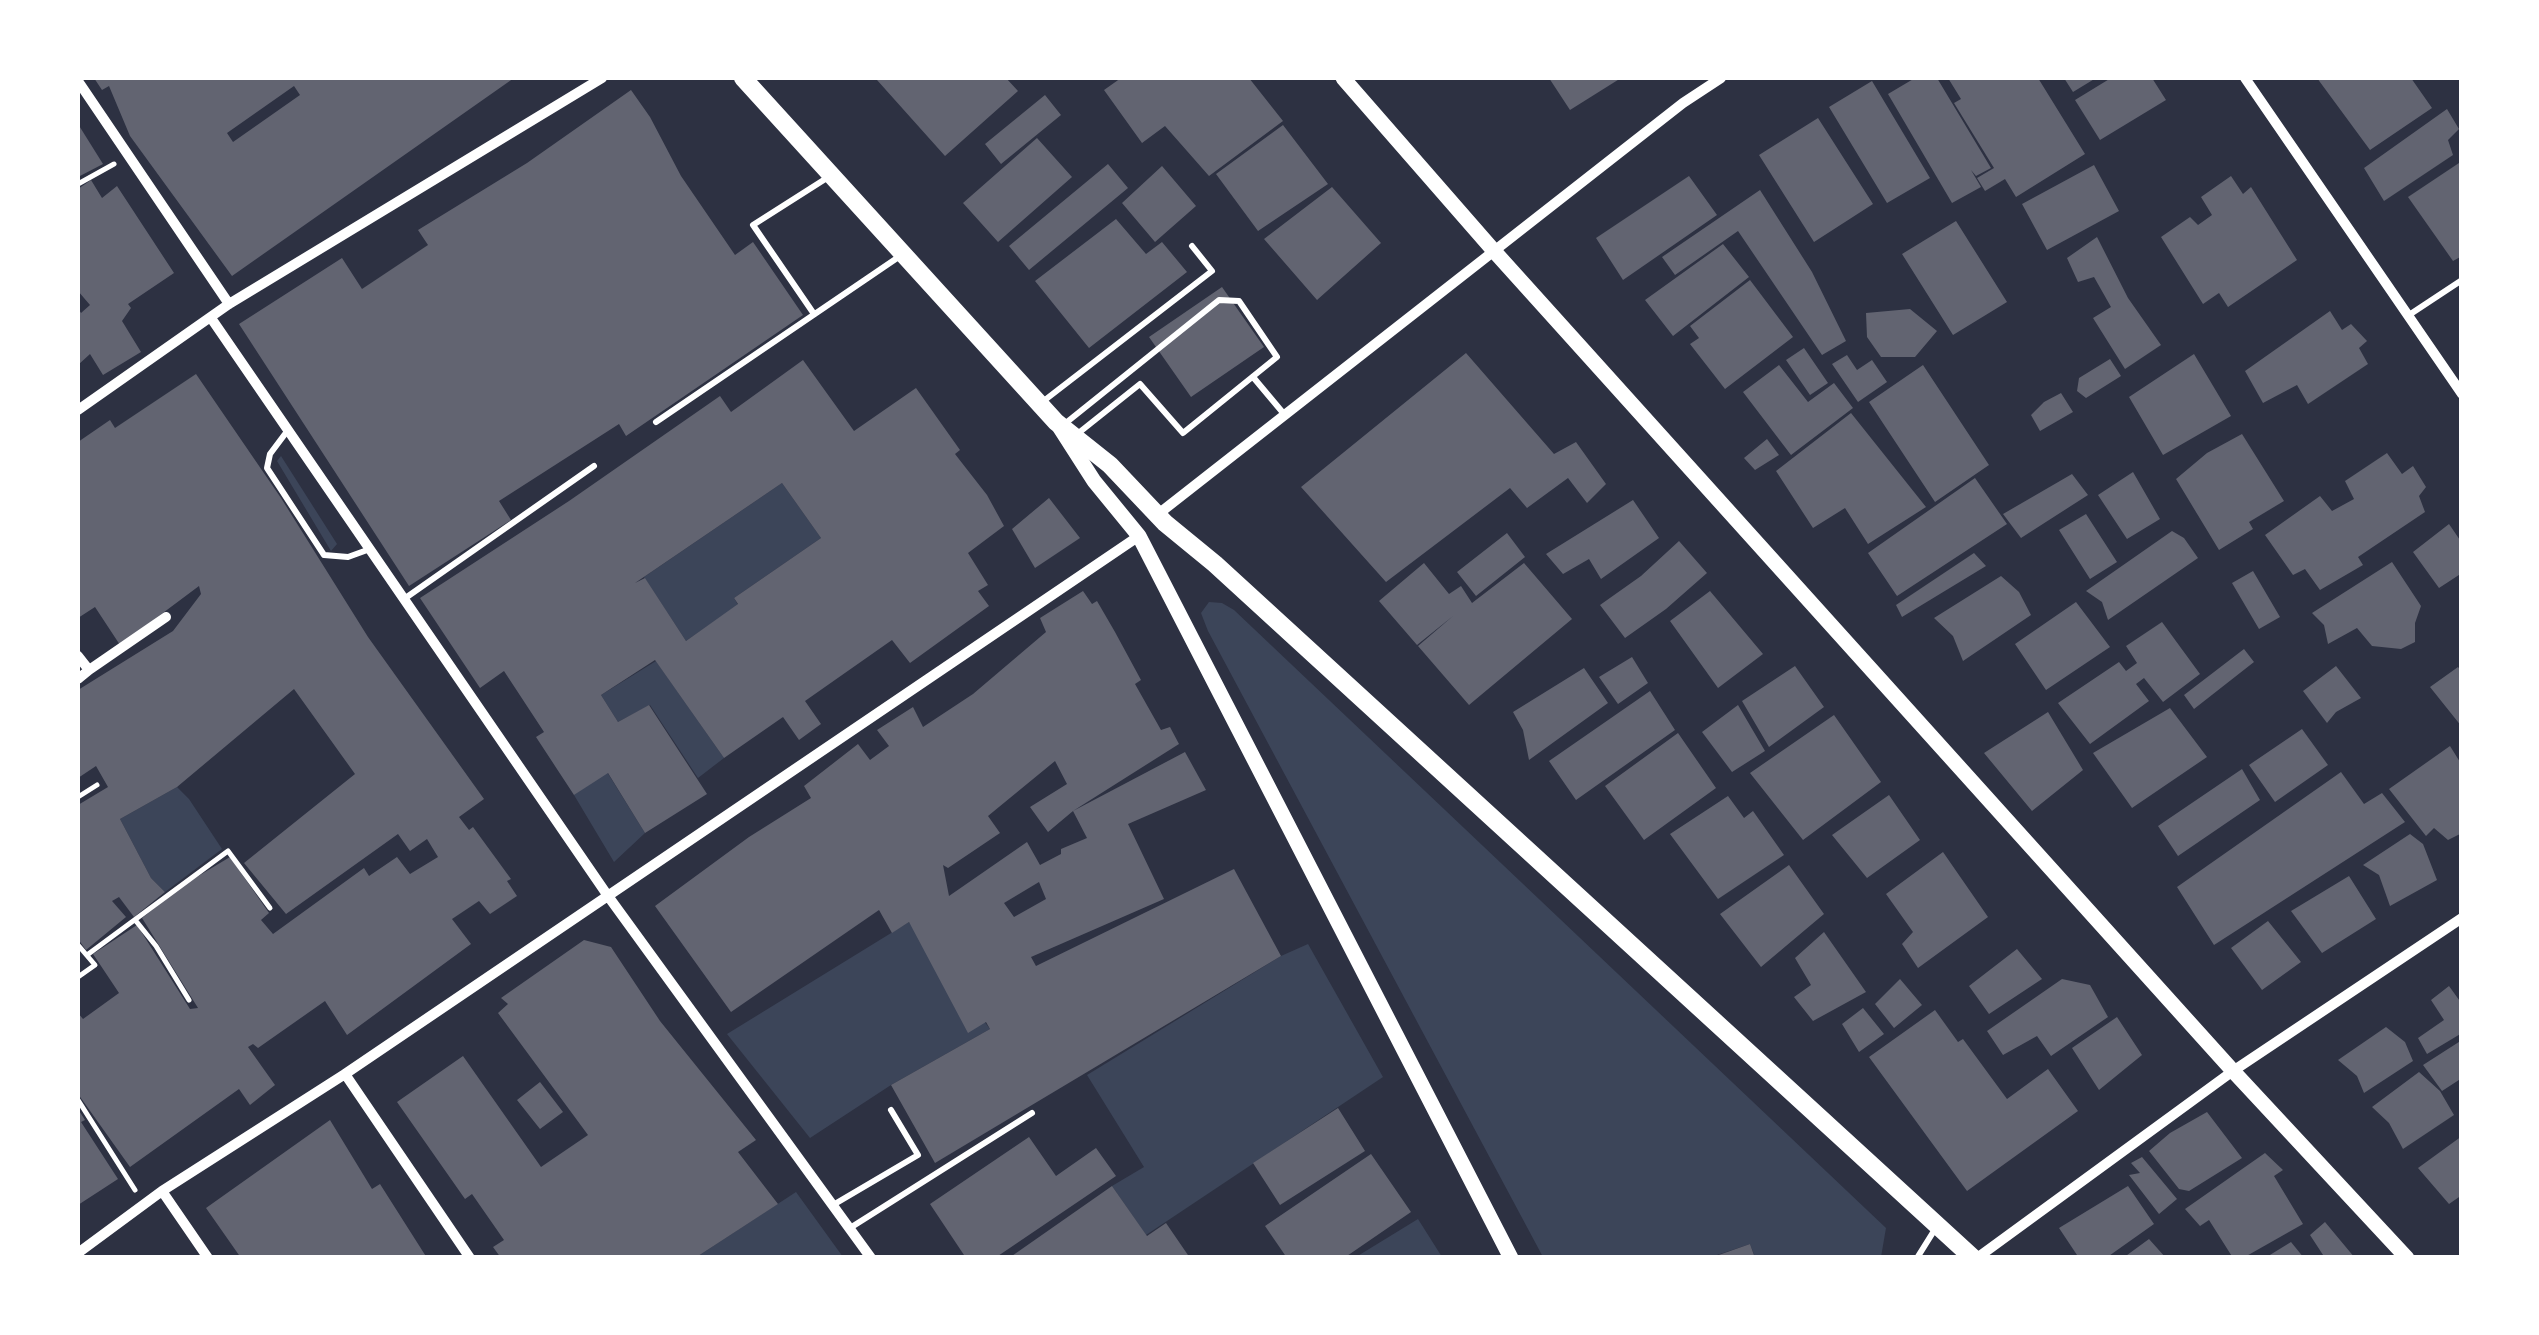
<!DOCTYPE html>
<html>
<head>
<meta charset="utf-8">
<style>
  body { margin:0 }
  #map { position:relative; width:2539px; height:1335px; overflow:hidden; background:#2d3142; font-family:"Noto Sans",sans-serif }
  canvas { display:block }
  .frame { position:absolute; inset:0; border:80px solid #fff; pointer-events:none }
</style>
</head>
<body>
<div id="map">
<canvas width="2539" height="1335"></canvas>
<div class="frame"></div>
</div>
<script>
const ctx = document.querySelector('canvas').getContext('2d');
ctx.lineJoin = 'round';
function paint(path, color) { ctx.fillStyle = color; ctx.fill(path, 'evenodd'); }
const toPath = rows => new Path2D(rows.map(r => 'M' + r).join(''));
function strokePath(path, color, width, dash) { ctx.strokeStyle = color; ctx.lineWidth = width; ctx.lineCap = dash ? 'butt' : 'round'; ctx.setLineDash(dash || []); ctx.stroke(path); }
const green = toPath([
  [281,456,337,544,331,551,277,461],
  [782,483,821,538,734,598,738,605,686,641,644,577],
  [1209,602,1222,603,1234,610,1886,1228,1881,1257,1755,1257,1750,1244,1711,1257,1543,1257,1208,631,1201,613],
  [656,661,724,758,698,778,650,705,618,722,601,695],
  [607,772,645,833,614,862,574,795],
  [177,787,189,799,222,849,165,892,151,878,120,819],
  [909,922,990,1029,891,1085,810,1138,727,1034],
  [1308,944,1383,1077,1146,1235,1112,1186,1144,1167,1087,1075,1281,956],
  [796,1192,843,1257,695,1258],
  [1418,1219,1442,1257,1356,1257]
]);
const building = toPath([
  [94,78,514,78,232,276,130,136,109,86,102,90],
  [294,86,300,95,233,142,227,133],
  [879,78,1006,78,1018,91,945,156,877,80],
  [1121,78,1249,78,1283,121,1209,176,1165,126,1142,143,1104,90],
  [1549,78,1621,78,1570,110],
  [1915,78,1937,78,1991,168,1976,176,1971,170,1981,187,1952,203,1888,94],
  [1948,78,2038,78,2085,154,2016,197,2005,179,1985,191,1977,178,1994,168,1954,103,1961,99],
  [2064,78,2096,78,2073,92],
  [2111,78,2152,78,2166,100,2100,140,2075,100],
  [2317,78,2411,78,2432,108,2370,150],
  [1872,81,1930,178,1887,203,1829,107],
  [631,90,650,117,681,176,735,255,753,242,803,315,626,436,619,424,499,501,511,520,409,586,239,324,342,258,362,289,428,245,418,230,527,163],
  [1045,95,1061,115,1001,164,985,144],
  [2447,109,2459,129,2448,140,2453,155,2384,201,2364,168],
  [1818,118,1873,204,1814,242,1759,155],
  [78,124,103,164,78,177],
  [1283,125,1328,184,1258,231,1216,174],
  [1037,138,1072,177,998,242,963,203],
  [2462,161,2462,256,2453,261,2408,197],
  [1108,164,1128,188,1029,270,1009,246],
  [2094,165,2119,211,2047,250,2022,204],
  [1162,166,1196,206,1155,242,1122,203],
  [1689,176,1717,215,1623,280,1596,238],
  [2231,176,2243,194,2251,187,2297,260,2228,307,2219,293,2203,304,2161,237,2190,217,2198,225,2212,215,2201,197],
  [91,180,102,198,117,186,174,273,128,304,131,308,122,321,141,352,103,375,90,354,78,365,78,308,81,313,90,305,78,291,78,189],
  [1332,187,1381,243,1317,300,1264,239],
  [1760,190,1812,272,1846,341,1822,355,1738,231,1675,275,1662,257],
  [1116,219,1146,254,1162,242,1187,272,1089,348,1035,281],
  [1956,221,2007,302,1953,335,1902,254],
  [2097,237,2128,298,2161,345,2125,369,2093,318,2111,307,2094,277,2078,282,2067,258],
  [1723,244,1749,277,1673,336,1645,300],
  [1750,280,1793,337,1725,389,1690,344,1699,338,1690,326],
  [1222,287,1264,347,1191,397,1149,337],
  [1910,309,1937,331,1915,357,1881,357,1867,337,1866,313],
  [2330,311,2342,330,2351,324,2367,341,2359,348,2368,364,2308,404,2297,385,2263,403,2245,371],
  [1804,348,1828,383,1810,395,1786,360],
  [1466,353,1554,454,1576,442,1606,484,1587,503,1568,478,1527,508,1510,488,1386,582,1301,487],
  [2194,354,2231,416,2163,455,2129,397],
  [1847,355,1857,370,1872,360,1887,382,1858,402,1832,364],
  [2110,359,2121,376,2086,398,2077,391,2079,378],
  [803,360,854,431,916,388,960,450,955,454,987,495,1004,526,968,553,988,585,978,591,989,606,910,663,892,640,805,701,821,724,799,740,783,717,724,758,655,660,601,695,618,722,649,705,707,794,645,833,608,773,574,795,536,737,544,732,504,671,480,688,420,598,569,501,720,396,731,412],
  [782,483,821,538,734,598,738,604,686,641,645,578,635,583],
  [1779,365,1808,402,1834,383,1853,408,1791,455,1743,392],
  [1923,365,1989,465,1935,502,1869,402],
  [196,374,281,498,368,637,484,799,459,817,469,830,473,827,511,879,507,881,517,896,490,914,479,901,452,919,471,944,347,1035,325,1001,258,1048,253,1044,248,1047,275,1085,250,1105,239,1089,130,1167,78,1094,78,1013,83,1019,119,993,93,954,137,925,190,1009,198,1008,142,918,185,884,230,857,269,913,261,920,273,934,364,868,369,876,397,857,410,874,438,857,427,839,410,851,398,834,286,914,244,863,355,774,294,689,177,787,120,819,151,878,165,892,134,917,119,897,112,901,126,917,86,950,78,939,78,805,108,787,96,766,78,778,78,690,173,631,201,594,199,586,120,645,95,607,78,618,78,442,110,420,115,428],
  [2061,393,2073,412,2040,431,2031,415,2044,402],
  [1851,413,1926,507,1868,544,1845,508,1813,528,1776,471],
  [2242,434,2284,501,2249,522,2253,529,2219,550,2176,479,2207,453],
  [1767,439,1779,455,1755,470,1744,458],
  [2387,453,2402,474,2413,466,2426,487,2419,496,2425,512,2358,557,2363,565,2320,590,2305,569,2293,575,2265,535,2320,496,2332,511,2354,499,2345,481],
  [2133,472,2160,519,2127,539,2098,495],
  [2072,474,2088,495,2021,538,2003,514],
  [1975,478,2007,524,1897,596,1868,553],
  [1049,498,1080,538,1035,568,1012,529],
  [1633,500,1659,538,1601,579,1589,559,1563,574,1546,554],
  [2086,514,2117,562,2090,579,2059,530],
  [2449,524,2462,543,2462,573,2439,588,2413,552],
  [2172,531,2184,538,2198,558,2108,620,2102,602,2086,591],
  [1507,533,1525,557,1476,596,1457,572],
  [1679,541,1707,573,1666,609,1625,638,1600,605,1641,576],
  [1974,553,1986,566,1902,617,1896,605],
  [2392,562,2421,606,2415,623,2415,642,2401,649,2372,646,2357,628,2328,644,2324,625,2312,613],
  [1424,563,1449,594,1461,586,1472,603,1524,563,1572,619,1469,705,1418,646,1453,616,1417,645,1379,601],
  [2253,571,2280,617,2259,629,2232,583],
  [2001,576,2019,592,2031,615,1963,661,1953,636,1934,618],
  [1083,591,1092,604,1097,601,1115,632,1141,680,1135,684,1161,730,1170,727,1179,744,1073,811,1185,752,1206,790,1128,824,1164,899,1031,957,1036,966,1234,869,1281,956,935,1163,891,1085,990,1029,986,1022,968,1033,909,922,892,933,879,910,731,1012,655,906,749,837,811,798,804,786,858,744,870,760,889,746,877,730,913,707,923,727,973,694,1046,632,1040,618],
  [1055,761,1067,784,1030,807,1048,832,1073,811,1087,838,1061,849,1061,854,1040,865,1027,842,949,896,943,865,948,868,1000,833,988,816],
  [1039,882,1046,899,1014,917,1004,903],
  [1710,591,1763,654,1718,688,1670,621],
  [2076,602,2110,647,2046,690,2015,644],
  [2162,622,2200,674,2163,702,2144,678,2136,684,2149,701,2090,744,2058,703,2119,662,2126,671,2137,663,2126,646],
  [2244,649,2254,662,2194,709,2184,695],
  [1632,657,1648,683,1618,704,1599,677],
  [1795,666,1824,707,1769,747,1742,701],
  [2336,666,2361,698,2336,712,2327,723,2303,691],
  [2458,667,2462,672,2462,727,2430,687],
  [1584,668,1608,703,1529,760,1523,730,1513,712],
  [1650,691,1675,730,1576,800,1549,761],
  [1738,705,1765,751,1732,772,1702,732],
  [2170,708,2207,757,2132,808,2093,753],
  [2048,712,2083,770,2032,811,1984,753],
  [1834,715,1881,782,1803,840,1750,773],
  [2302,729,2328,765,2275,802,2249,765],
  [1678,733,1716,788,1644,840,1605,786],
  [2450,746,2460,762,2462,760,2462,833,2448,840,2434,828,2426,836,2389,789],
  [2242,769,2260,800,2178,856,2158,826],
  [2341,772,2364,804,2382,793,2405,822,2214,945,2177,887],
  [1889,795,1920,840,1867,878,1832,835],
  [1728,796,1744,818,1753,811,1784,855,1718,899,1670,834],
  [2410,834,2423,844,2437,880,2390,906,2379,875,2363,865],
  [1943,852,1988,917,1918,968,1902,944,1913,932,1886,894],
  [1789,865,1824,914,1761,967,1720,914],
  [2349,876,2376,919,2322,953,2291,911],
  [2268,921,2301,962,2262,990,2231,948],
  [1824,932,1866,992,1813,1021,1794,997,1811,985,1795,958],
  [584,940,611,947,660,1021,756,1140,738,1152,778,1204,695,1258,501,1258,493,1247,504,1240,472,1194,465,1199,397,1102,463,1056,541,1167,588,1135,498,1013,508,1004,501,998],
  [2017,949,2042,979,1989,1014,1969,986],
  [1900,979,1922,1005,1894,1028,1875,1004],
  [2062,979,2090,985,2108,1017,2051,1056,2037,1036,2003,1055,1987,1031],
  [2449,986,2462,1004,2462,1033,2427,1054,2418,1038,2444,1020,2431,1000],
  [1863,1008,1884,1034,1859,1052,1842,1024],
  [1935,1010,1958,1042,1963,1039,2007,1099,2048,1069,2078,1111,1967,1191,1869,1057],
  [2117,1017,2142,1055,2099,1090,2072,1048],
  [2386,1027,2405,1042,2413,1061,2364,1093,2357,1076,2338,1060],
  [2462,1040,2462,1078,2442,1091,2423,1065],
  [2419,1072,2440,1091,2454,1115,2403,1149,2389,1123,2372,1107],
  [540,1082,563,1112,540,1129,517,1100],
  [1338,1108,1365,1151,1280,1205,1253,1163],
  [78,1109,85,1120,81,1122,118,1179,78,1205],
  [2207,1112,2242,1158,2189,1191,2179,1189,2149,1151,2170,1133],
  [330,1120,372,1189,380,1184,427,1258,241,1258,206,1208],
  [2462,1136,2462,1195,2449,1204,2418,1168],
  [1029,1137,1056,1176,1096,1148,1116,1176,995,1258,966,1258,930,1204],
  [2265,1153,2283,1170,2274,1176,2303,1224,2243,1258,2233,1258,2209,1220,2200,1226,2185,1209],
  [1371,1154,1411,1212,1344,1258,1287,1258,1265,1226],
  [2142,1157,2177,1199,2159,1214,2129,1175,2140,1173,2131,1163],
  [1112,1186,1147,1236,1166,1223,1190,1258,1009,1258],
  [2128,1186,2154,1224,2106,1258,2079,1258,2059,1228],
  [2325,1222,2355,1258,2325,1258,2310,1235],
  [2149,1239,2166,1258,2123,1258],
  [2291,1242,2304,1258,2265,1258],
  [1750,1244,1755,1258,1713,1258,1713,1257]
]);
const path = toPath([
  [78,184,114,164],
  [78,797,97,785],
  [136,921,156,946,189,1000],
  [78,945,95,965,78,977],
  [87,955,228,851,270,908],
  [78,1100,135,1190]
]);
const service = toPath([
  [814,314,753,225,830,176],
  [2409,315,2462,280],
  [1253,377,1284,414],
  [1041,403,1212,271,1192,246],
  [656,422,903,254],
  [1062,426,1219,300,1239,301,1277,357,1183,433,1140,384,1076,435],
  [288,430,270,454,267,468,324,555,348,557,370,549],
  [404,599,594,466],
  [833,1205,918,1155,891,1110],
  [850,1228,1032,1113],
  [1917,1258,1937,1226]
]);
const minor = toPath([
  [2245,78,2462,394],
  [78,81,229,304],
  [211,318,608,896,871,1258],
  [78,410,229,304,602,78],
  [1157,515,1683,103,1721,78],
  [78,656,89,670,78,679],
  [89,670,166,617],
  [345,1074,470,1258],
  [162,1191,208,1258],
  [78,1253,162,1191,345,1074,1139,536],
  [1977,1258,2233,1071,2462,918]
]);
const tertiary = toPath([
  [1343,78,1494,251,2233,1071,2407,1258],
  [1060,428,1094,481,1139,536,1511,1258]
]);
const secondary = toPath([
  [743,78,1056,422,1110,465,1165,523,1215,564,1973,1258]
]);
paint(green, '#3c4559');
paint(building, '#626471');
strokePath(path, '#fff', 5);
strokePath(service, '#fff', 6);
strokePath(minor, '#fff', 10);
strokePath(tertiary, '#fff', 15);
strokePath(secondary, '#fff', 18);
</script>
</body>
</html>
